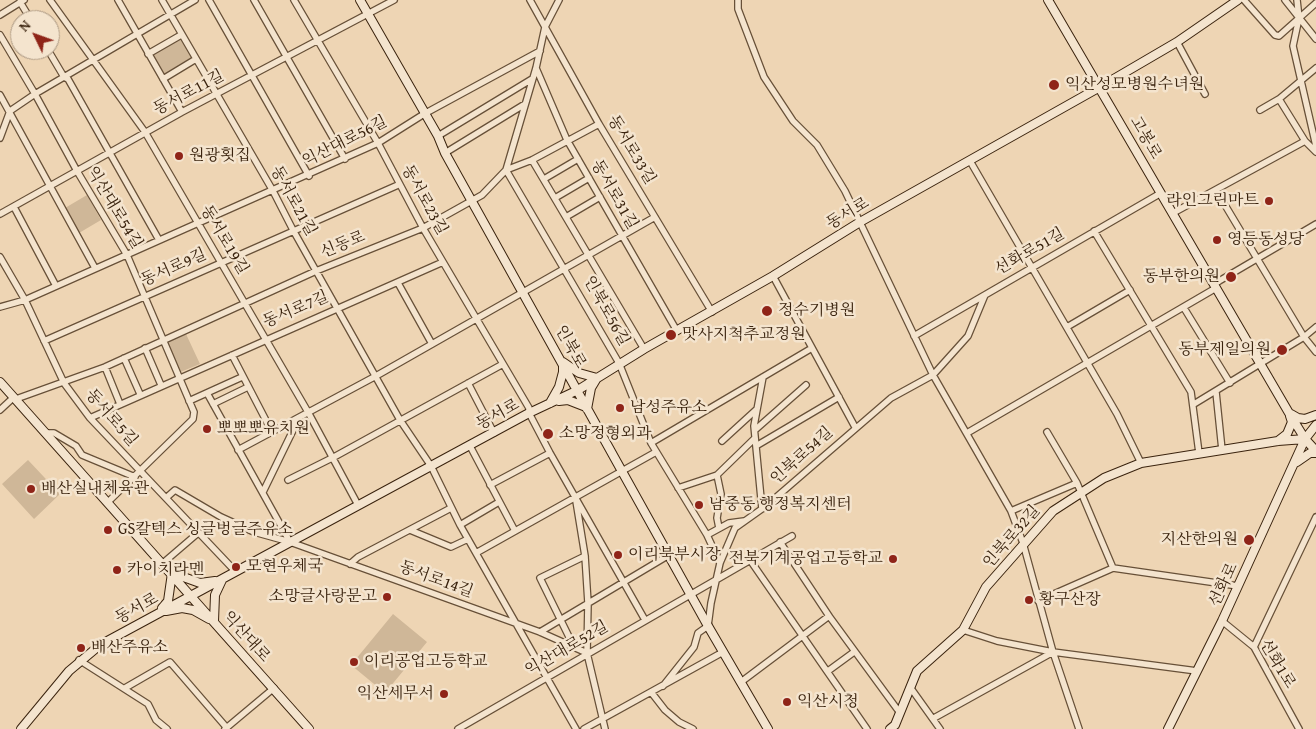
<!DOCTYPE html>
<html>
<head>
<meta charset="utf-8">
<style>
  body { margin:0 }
  #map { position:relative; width:1316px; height:729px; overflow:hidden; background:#eed5b4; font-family:"Gentium Book Plus",serif }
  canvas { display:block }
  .north { position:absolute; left:10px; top:10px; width:50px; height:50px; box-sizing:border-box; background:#f4e4ce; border:1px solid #aa9781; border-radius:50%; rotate:312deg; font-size:14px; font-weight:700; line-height:20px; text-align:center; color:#3a230e }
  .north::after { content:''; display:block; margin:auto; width:18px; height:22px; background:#8f2418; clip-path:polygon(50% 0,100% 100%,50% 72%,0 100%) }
</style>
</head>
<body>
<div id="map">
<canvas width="1316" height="729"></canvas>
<div class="north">N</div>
</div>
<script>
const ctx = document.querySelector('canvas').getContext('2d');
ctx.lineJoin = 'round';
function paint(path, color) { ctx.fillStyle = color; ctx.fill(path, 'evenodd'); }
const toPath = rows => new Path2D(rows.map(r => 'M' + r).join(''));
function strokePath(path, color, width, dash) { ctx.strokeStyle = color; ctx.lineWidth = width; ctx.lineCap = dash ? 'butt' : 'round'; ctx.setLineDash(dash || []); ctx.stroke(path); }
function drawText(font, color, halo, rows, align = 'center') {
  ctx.font = font + ' "Gentium Book Plus","Noto Serif KR",serif'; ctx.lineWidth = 5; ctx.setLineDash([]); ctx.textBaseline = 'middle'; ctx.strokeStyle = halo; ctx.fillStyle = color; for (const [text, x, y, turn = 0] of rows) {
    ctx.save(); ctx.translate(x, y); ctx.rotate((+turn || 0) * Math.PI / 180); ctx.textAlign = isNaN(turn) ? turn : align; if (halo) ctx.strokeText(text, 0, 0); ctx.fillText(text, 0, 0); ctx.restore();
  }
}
const green = toPath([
  [181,37,193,59,163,76,150,54],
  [87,195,101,220,79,233,65,208],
  [186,334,200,364,178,373,168,342],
  [28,460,60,494,34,519,2,484],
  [393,614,427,642,385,693,351,665]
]);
const street = toPath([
  [50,0,145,132,308,412,358,505],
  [118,0,182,112],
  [162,0,273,191,293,230,400,420,431,466,460,525,576,729],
  [209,0,309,176],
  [254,0,345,159],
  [294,0,378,143,423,228,529,408,529,413,550,453,645,620],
  [530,0,599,124,712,312],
  [738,0,738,9,764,77,793,121,817,145,845,191,933,375,1011,511,1023,543,1053,652,1079,729],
  [1244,0,1275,35,1279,36,1316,3],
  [1285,0,1316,39],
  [1297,0,1299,18,1293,46,1316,146],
  [20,2,31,20],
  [0,15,24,0],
  [0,35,35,94,77,171,127,255,194,412,193,419,108,502],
  [1177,42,1205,94],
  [48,50,64,77,68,79,159,240],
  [148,54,181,35],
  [536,68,567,140,677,331],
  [1316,68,1279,99,1305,141,1316,152],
  [163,79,196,59],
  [0,95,95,268],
  [1260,110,1279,99],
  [599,124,532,160,506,170,619,363,651,443,707,535,720,563],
  [438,136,532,79],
  [0,138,10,111,35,94,195,0],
  [445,153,525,104],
  [532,160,644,349],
  [970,161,1117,414,1141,463],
  [544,179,578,159],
  [1216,190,1304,337,1316,352],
  [555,198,589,178],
  [14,207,56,286],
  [1173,213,1305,141],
  [0,214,182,112,394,0],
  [566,217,600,197],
  [1094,231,1191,392,1199,453],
  [0,257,25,300,64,383,90,418,236,572],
  [773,276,855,427],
  [398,283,432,344],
  [1214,284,1316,224],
  [0,307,25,300,378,143,424,114,540,51],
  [1184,308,1230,383],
  [1067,327,1130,290],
  [914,336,1161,193],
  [44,341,398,185],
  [145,348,161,385],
  [232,355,272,432],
  [124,358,140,394],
  [105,367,120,404],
  [468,383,494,433],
  [1216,392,1222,450],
  [207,393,290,542],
  [16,399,105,367,316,271,423,228,482,195,506,170,536,68,545,27,559,0],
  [189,401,242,377],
  [213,404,248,387],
  [1194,404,1304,337,1316,327],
  [0,410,14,397],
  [90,418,443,262],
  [755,430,806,385],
  [1047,432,1077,483,1113,568],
  [46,433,54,433,76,446,82,455,135,477],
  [967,433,1216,288],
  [722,441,757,409],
  [651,443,812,348],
  [470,446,515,531],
  [756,446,839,397],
  [238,450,376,376,655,217],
  [717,475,721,494,717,518,719,528],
  [288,480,334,457,503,364],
  [490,485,550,453],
  [678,488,717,475,755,438],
  [263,492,299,418],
  [166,498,175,490,221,517,254,532,290,542,540,632,587,653],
  [576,501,585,556,588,603,587,653,605,729],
  [762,509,754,426,763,377],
  [1011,511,1077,483],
  [460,525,499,502],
  [410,530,451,547,468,539],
  [707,535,729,523,744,521],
  [780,542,829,616,900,713],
  [476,553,656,452],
  [750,560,867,729],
  [163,563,198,533],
  [350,564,358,557,451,508],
  [1038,601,1113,568,1238,586],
  [1222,621,1254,647,1299,729],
  [963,630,997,641,1053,652],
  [540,632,669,555],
  [573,645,540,578,585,556],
  [1254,647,1316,517],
  [79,660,148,704,156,720,167,729],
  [828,671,854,652],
  [741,682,829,616],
  [663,686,694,647,698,633,708,626,711,603,720,563,735,528,766,506,891,398,933,375,968,336,985,295],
  [910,687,940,729],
  [125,688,170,662,227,728],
  [651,692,665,710,679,722,693,729],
  [934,718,1053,652,1197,671],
  [225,729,274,688],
  [458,729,792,536],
  [584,729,723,652]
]);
const secondary = toPath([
  [360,0,438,136,445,153,708,626,768,729],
  [1048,0,1289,413,1305,439,1316,451],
  [0,382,309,729],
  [559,401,568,400,586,407],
  [550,403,559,387,563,372,563,362,579,373,597,378,591,388,587,409],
  [1291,414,1298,418,1305,419,1316,415],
  [1278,441,1287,434,1292,422,1290,416],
  [1297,462,1310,453,1316,453],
  [175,574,200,583,215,581],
  [162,608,168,601,172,573],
  [166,611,182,608,193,610,209,619],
  [214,621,215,595,222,580],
  [21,729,69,671,100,645,529,413,578,390,644,349,773,276,860,222,1100,87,1177,42,1238,0],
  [890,729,895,725,917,671,963,630,986,587,1053,511,1104,478,1141,463,1278,441,1305,439],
  [1168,729,1222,621,1305,439,1316,425]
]);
const markers = [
  [1054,85,6,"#8f2418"],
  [179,156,5,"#8f2418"],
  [1269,201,5,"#8f2418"],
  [1217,240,5,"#8f2418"],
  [1231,277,6,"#8f2418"],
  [767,311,6,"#8f2418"],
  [671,335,6,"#8f2418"],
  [1282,350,6,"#8f2418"],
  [620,408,5,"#8f2418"],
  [207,429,5,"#8f2418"],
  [548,434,6,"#8f2418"],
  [31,489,5,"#8f2418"],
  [699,505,5,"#8f2418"],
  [108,530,5,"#8f2418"],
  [1249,540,6,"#8f2418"],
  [618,555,5,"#8f2418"],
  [893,559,5,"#8f2418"],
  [236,567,5,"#8f2418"],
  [117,570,5,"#8f2418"],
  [387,597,5,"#8f2418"],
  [1029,600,5,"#8f2418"],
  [81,648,5,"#8f2418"],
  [354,662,5,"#8f2418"],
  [444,694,5,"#8f2418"],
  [787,702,5,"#8f2418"]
];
const poiNames = [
  ["익산성모병원수녀원",1065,85],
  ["원광횟집",189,156],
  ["라인그린마트",1259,201,"right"],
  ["영등동성당",1227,240],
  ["동부한의원",1220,277,"right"],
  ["정수기병원",778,311],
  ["맛사지척추교정원",682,335],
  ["동부제일의원",1271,350,"right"],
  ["남성주유소",630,408],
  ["뽀뽀뽀유치원",217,429],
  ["소망정형외과",559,434],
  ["배산실내체육관",41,489],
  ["남중동 행정복지센터",709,505],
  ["GS칼텍스 싱글벙글주유소",118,530],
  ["지산한의원",1238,540,"right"],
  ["이리북부시장",628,555],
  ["전북기계공업고등학교",883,559,"right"],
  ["모현우체국",246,567],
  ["카이치라멘",127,570],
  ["소망글사랑문고",377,597,"right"],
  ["황구산장",1039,600],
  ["배산주유소",91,648],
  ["이리공업고등학교",364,662],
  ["익산세무서",434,694,"right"],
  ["익산시청",797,702]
];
const streetNames = [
  ["동서로11길",189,93,-28],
  ["고봉로",1145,138,60],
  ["익산대로56길",345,142,-27],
  ["동서로33길",631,150,59],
  ["동서로31길",614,195,60],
  ["동서로23길",424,200,61],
  ["동서로21길",293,201,61],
  ["익산대로54길",114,208,59],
  ["동서로",848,214,-31],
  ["동서로19길",224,240,59],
  ["신동로",343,245,-22],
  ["선화로51길",1030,252,-30],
  ["동서로9길",174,268,-24],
  ["동서로7길",296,310,-23],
  ["인북로56길",606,311,61],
  ["인북로",570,347,61],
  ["동서로",498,415,-29],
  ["동서로5길",111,418,49],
  ["인북로54길",802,456,-42],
  ["인북로32길",1012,537,-49],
  ["동서로14길",436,580,20],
  ["선화로",1224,585,-65],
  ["동서로",137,609,-29],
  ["익산대로",246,637,48],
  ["익산대로52길",567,649,-30],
  ["선화1로",1277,664,59]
];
paint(green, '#cfb798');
strokePath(street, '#675038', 8);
strokePath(secondary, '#3a230e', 10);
strokePath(street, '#f4e4ce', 5.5);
strokePath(secondary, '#f4e4ce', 8);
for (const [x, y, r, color] of markers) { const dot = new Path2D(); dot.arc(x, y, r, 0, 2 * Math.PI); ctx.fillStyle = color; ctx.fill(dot); strokePath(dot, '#f4e4ce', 2); }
drawText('16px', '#3a230e', '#f4e4ce', poiNames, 'left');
drawText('16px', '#3a230e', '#f4e4ce', streetNames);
</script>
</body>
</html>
